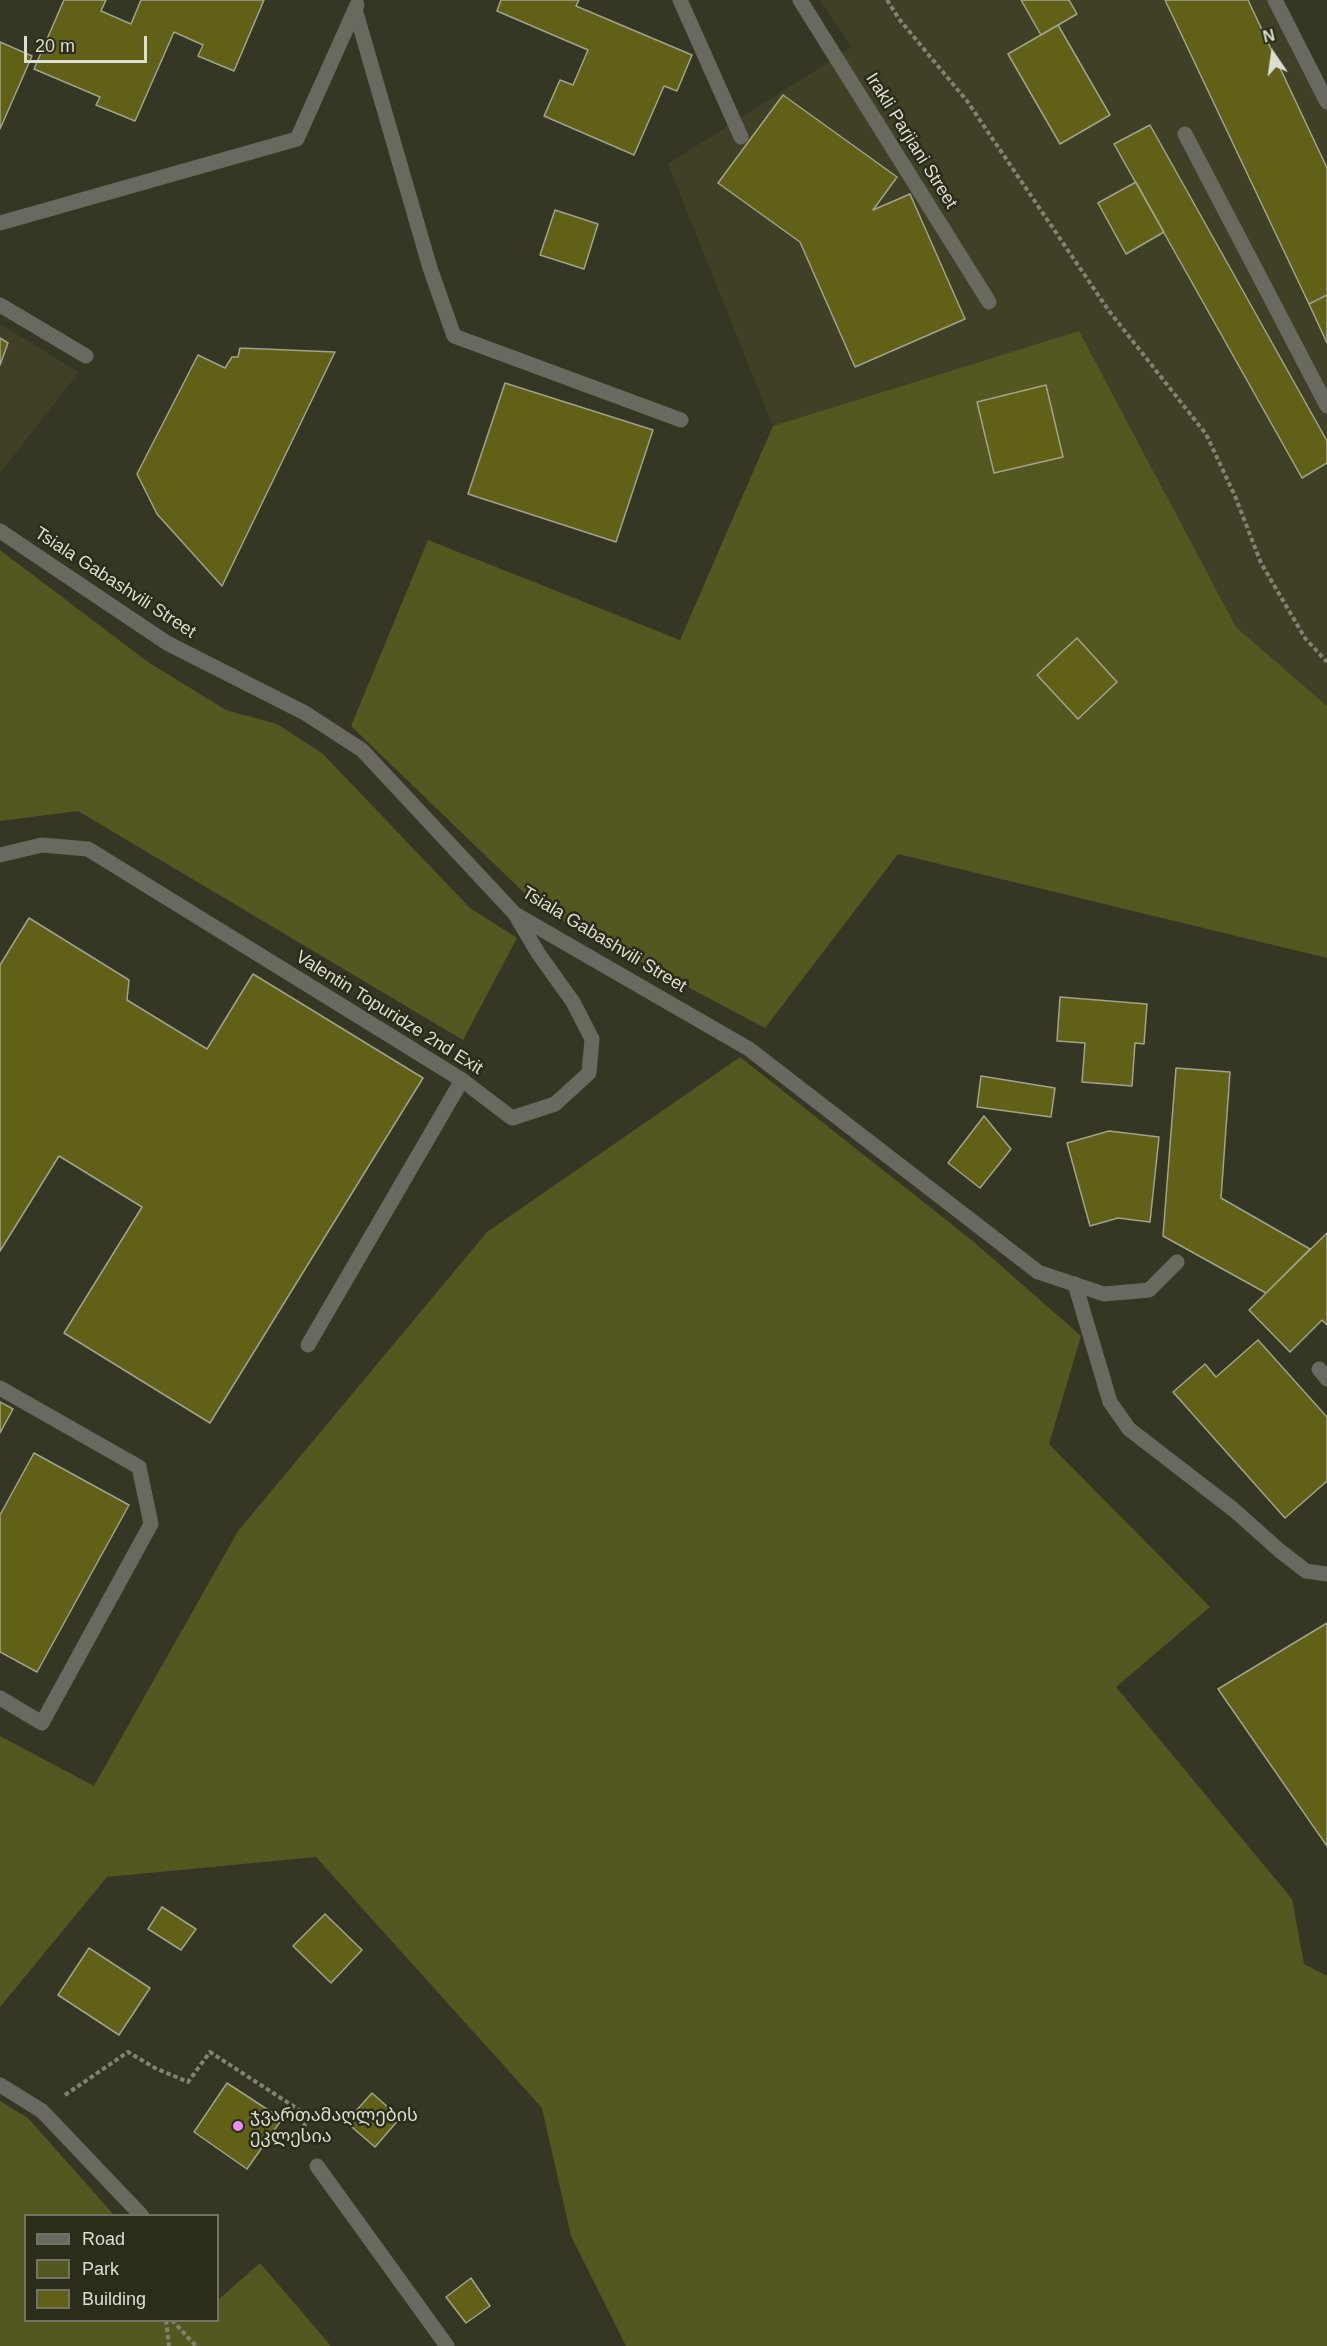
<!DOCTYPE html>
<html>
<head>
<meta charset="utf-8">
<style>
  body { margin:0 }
  #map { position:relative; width:1327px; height:2346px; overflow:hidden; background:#353724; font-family:Helvetica,sans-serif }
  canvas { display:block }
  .legend { position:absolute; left:24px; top:2214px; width:195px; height:108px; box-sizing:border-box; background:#2b2c1a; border:2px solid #727364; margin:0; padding:8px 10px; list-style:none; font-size:18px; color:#ddded2 }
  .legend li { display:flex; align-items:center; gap:12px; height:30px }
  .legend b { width:30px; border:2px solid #727364 }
  .north { position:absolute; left:1243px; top:24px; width:60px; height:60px; -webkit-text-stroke:4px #2b2c1a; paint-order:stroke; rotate:347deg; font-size:16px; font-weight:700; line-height:24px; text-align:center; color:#ddded2 }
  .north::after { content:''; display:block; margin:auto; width:21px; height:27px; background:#ddded2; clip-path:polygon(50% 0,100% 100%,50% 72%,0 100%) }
  .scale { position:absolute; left:24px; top:36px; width:123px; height:27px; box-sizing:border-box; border:3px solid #ddded2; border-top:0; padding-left:8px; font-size:18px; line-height:21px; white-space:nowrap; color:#ddded2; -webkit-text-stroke:4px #2b2c1a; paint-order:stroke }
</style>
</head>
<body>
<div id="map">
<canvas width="1327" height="2346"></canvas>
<ul class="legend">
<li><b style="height:8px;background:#696960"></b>Road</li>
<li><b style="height:16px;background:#555720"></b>Park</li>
<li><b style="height:16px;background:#606117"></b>Building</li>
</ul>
<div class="north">N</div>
<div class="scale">20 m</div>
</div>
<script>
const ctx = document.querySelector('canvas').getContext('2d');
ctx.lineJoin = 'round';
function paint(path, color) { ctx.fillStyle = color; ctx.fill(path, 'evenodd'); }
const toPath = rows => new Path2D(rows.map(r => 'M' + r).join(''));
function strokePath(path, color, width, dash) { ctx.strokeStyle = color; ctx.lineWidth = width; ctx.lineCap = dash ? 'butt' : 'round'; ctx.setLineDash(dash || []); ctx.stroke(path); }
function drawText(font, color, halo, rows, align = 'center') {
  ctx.font = font + ' Helvetica,"Noto Sans Georgian",sans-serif'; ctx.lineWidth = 5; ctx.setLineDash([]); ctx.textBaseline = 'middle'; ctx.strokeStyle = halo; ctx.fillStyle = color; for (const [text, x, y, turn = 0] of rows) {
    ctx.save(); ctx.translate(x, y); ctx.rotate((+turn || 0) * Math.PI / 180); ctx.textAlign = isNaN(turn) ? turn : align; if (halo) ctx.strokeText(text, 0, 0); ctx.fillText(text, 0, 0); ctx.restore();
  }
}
const built = toPath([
  [819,0,1270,0,1327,105,1327,706,1236,627,1079,331,773,426,668,164,852,47],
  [0,324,79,372,0,473]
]);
const green = toPath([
  [1079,331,1236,627,1327,706,1327,958,898,854,765,1028,541,909,351,726,428,540,680,640,773,426],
  [0,550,148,662,226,710,277,724,323,754,470,908,517,938,463,1040,78,811,0,821],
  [740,1057,974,1242,1081,1336,1049,1444,1210,1607,1116,1687,1292,1899,1304,1964,1327,1976,1327,2346,626,2346,571,2236,542,2108,316,1857,107,1877,0,2007,0,1736,94,1786,238,1531,487,1232],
  [0,2101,28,2118,114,2215,26,2216,26,2320,218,2320,218,2300,260,2263,331,2346,0,2346]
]);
const building = toPath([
  [64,0,106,0,101,11,131,24,141,0,264,0,234,71,198,56,203,45,174,32,135,121,96,105,100,97,34,69,64,0],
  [501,0,579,0,576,6,692,55,677,91,664,86,634,155,544,116,560,80,573,85,588,50,497,11,501,0],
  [1021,0,1069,0,1077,14,1041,35,1021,0],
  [1165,0,1248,0,1327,168,1327,295,1309,304,1165,0],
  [1058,25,1110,115,1060,144,1008,54,1058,25],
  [0,42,32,56,0,129,0,42],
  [783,95,897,177,873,210,910,194,965,319,855,367,800,242,718,183,783,95],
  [1150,125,1327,441,1327,463,1302,478,1114,144,1150,125],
  [1136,182,1164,232,1126,254,1098,203,1136,182],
  [555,210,598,224,584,269,540,255,555,210],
  [1327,295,1327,343,1309,304,1327,295],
  [0,338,8,343,0,365,0,338],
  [240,348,335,352,222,586,157,514,137,474,198,355,225,368,232,357,238,357,240,348],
  [505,383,653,430,616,542,468,494,505,383],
  [1046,385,1063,457,994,473,977,402,1046,385],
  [1077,638,1117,682,1078,719,1037,675,1077,638],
  [29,918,129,980,127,1000,207,1049,253,974,423,1078,210,1423,64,1333,142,1207,59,1156,0,1251,0,965,29,918],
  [1060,997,1147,1004,1144,1044,1135,1043,1132,1086,1082,1082,1085,1043,1057,1041,1060,997],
  [1176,1068,1230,1072,1221,1198,1310,1249,1266,1293,1163,1236,1176,1068],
  [981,1076,1055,1088,1051,1117,977,1107,981,1076],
  [984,1116,1011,1149,980,1188,948,1163,984,1116],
  [1109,1131,1159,1137,1150,1222,1118,1218,1090,1226,1067,1143,1109,1131],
  [1327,1233,1327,1325,1322,1320,1290,1352,1249,1310,1327,1233],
  [1258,1340,1327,1417,1327,1481,1285,1518,1173,1392,1205,1364,1216,1377,1258,1340],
  [0,1402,13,1409,0,1433,0,1402],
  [34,1453,129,1505,37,1672,0,1652,0,1515,34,1453],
  [1327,1623,1327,1846,1218,1689,1327,1623],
  [162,1907,196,1929,181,1950,148,1929,162,1907],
  [325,1914,362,1950,331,1983,293,1946,325,1914],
  [89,1948,150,1988,119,2035,58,1995,89,1948],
  [227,2083,282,2119,247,2169,194,2132,227,2083],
  [372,2093,400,2118,375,2147,346,2122,372,2093],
  [471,2278,490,2306,466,2323,446,2297,471,2278]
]);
const path = toPath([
  [887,0,899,19,967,101,1109,311,1206,434,1235,496,1261,563,1305,638,1327,662],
  [65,2095,128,2052,155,2068,188,2082,210,2052,310,2117,293,2142,298,2147],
  [166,2320,169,2346],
  [172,2320,196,2346]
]);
const lane = toPath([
  [680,0,741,137],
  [800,0,989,302],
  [1275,0,1327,102],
  [355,9,430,268,454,336,681,420],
  [1185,134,1327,406],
  [0,223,297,139,357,5],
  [0,305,86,356],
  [1075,1284,1110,1402,1129,1429,1234,1510,1280,1551,1306,1571,1327,1574],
  [308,1345,462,1080],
  [1319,1369,1327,1379],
  [0,1388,139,1467,151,1524,42,1723,0,1698],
  [317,2166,447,2346]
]);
const street = toPath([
  [0,531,167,643,305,713,362,750,515,914,749,1049,1038,1272,1104,1294,1149,1290,1177,1262],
  [0,855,42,845,88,849,462,1080,512,1118,555,1104,589,1073,592,1039,573,1002,538,953,515,914],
  [0,2085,42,2111,142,2216]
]);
const markers = [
  [238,2126,6,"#ea8dfd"]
];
const streetNames = [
  ["Irakli Parjiani Street",911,141,58],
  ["Tsiala Gabashvili Street",115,583,33],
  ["Tsiala Gabashvili Street",604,940,31],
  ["Valentin Topuridze 2nd Exit",389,1013,32]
];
const poiNames = [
  ["ჯვართამაღლების",250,2116],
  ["ეკლესია",250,2137]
];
paint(built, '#3f4026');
paint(green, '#555720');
paint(building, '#606117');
strokePath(building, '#a1a38d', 1.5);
strokePath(path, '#828373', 4, [4.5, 3]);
strokePath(lane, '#696960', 15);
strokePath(street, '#696960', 15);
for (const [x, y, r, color] of markers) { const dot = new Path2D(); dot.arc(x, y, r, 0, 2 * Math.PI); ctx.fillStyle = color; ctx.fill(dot); strokePath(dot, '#2b2c1a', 2); }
drawText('18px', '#ddded2', '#2b2c1a', streetNames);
drawText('18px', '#ddded2', '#2b2c1a', poiNames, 'left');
</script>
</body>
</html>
